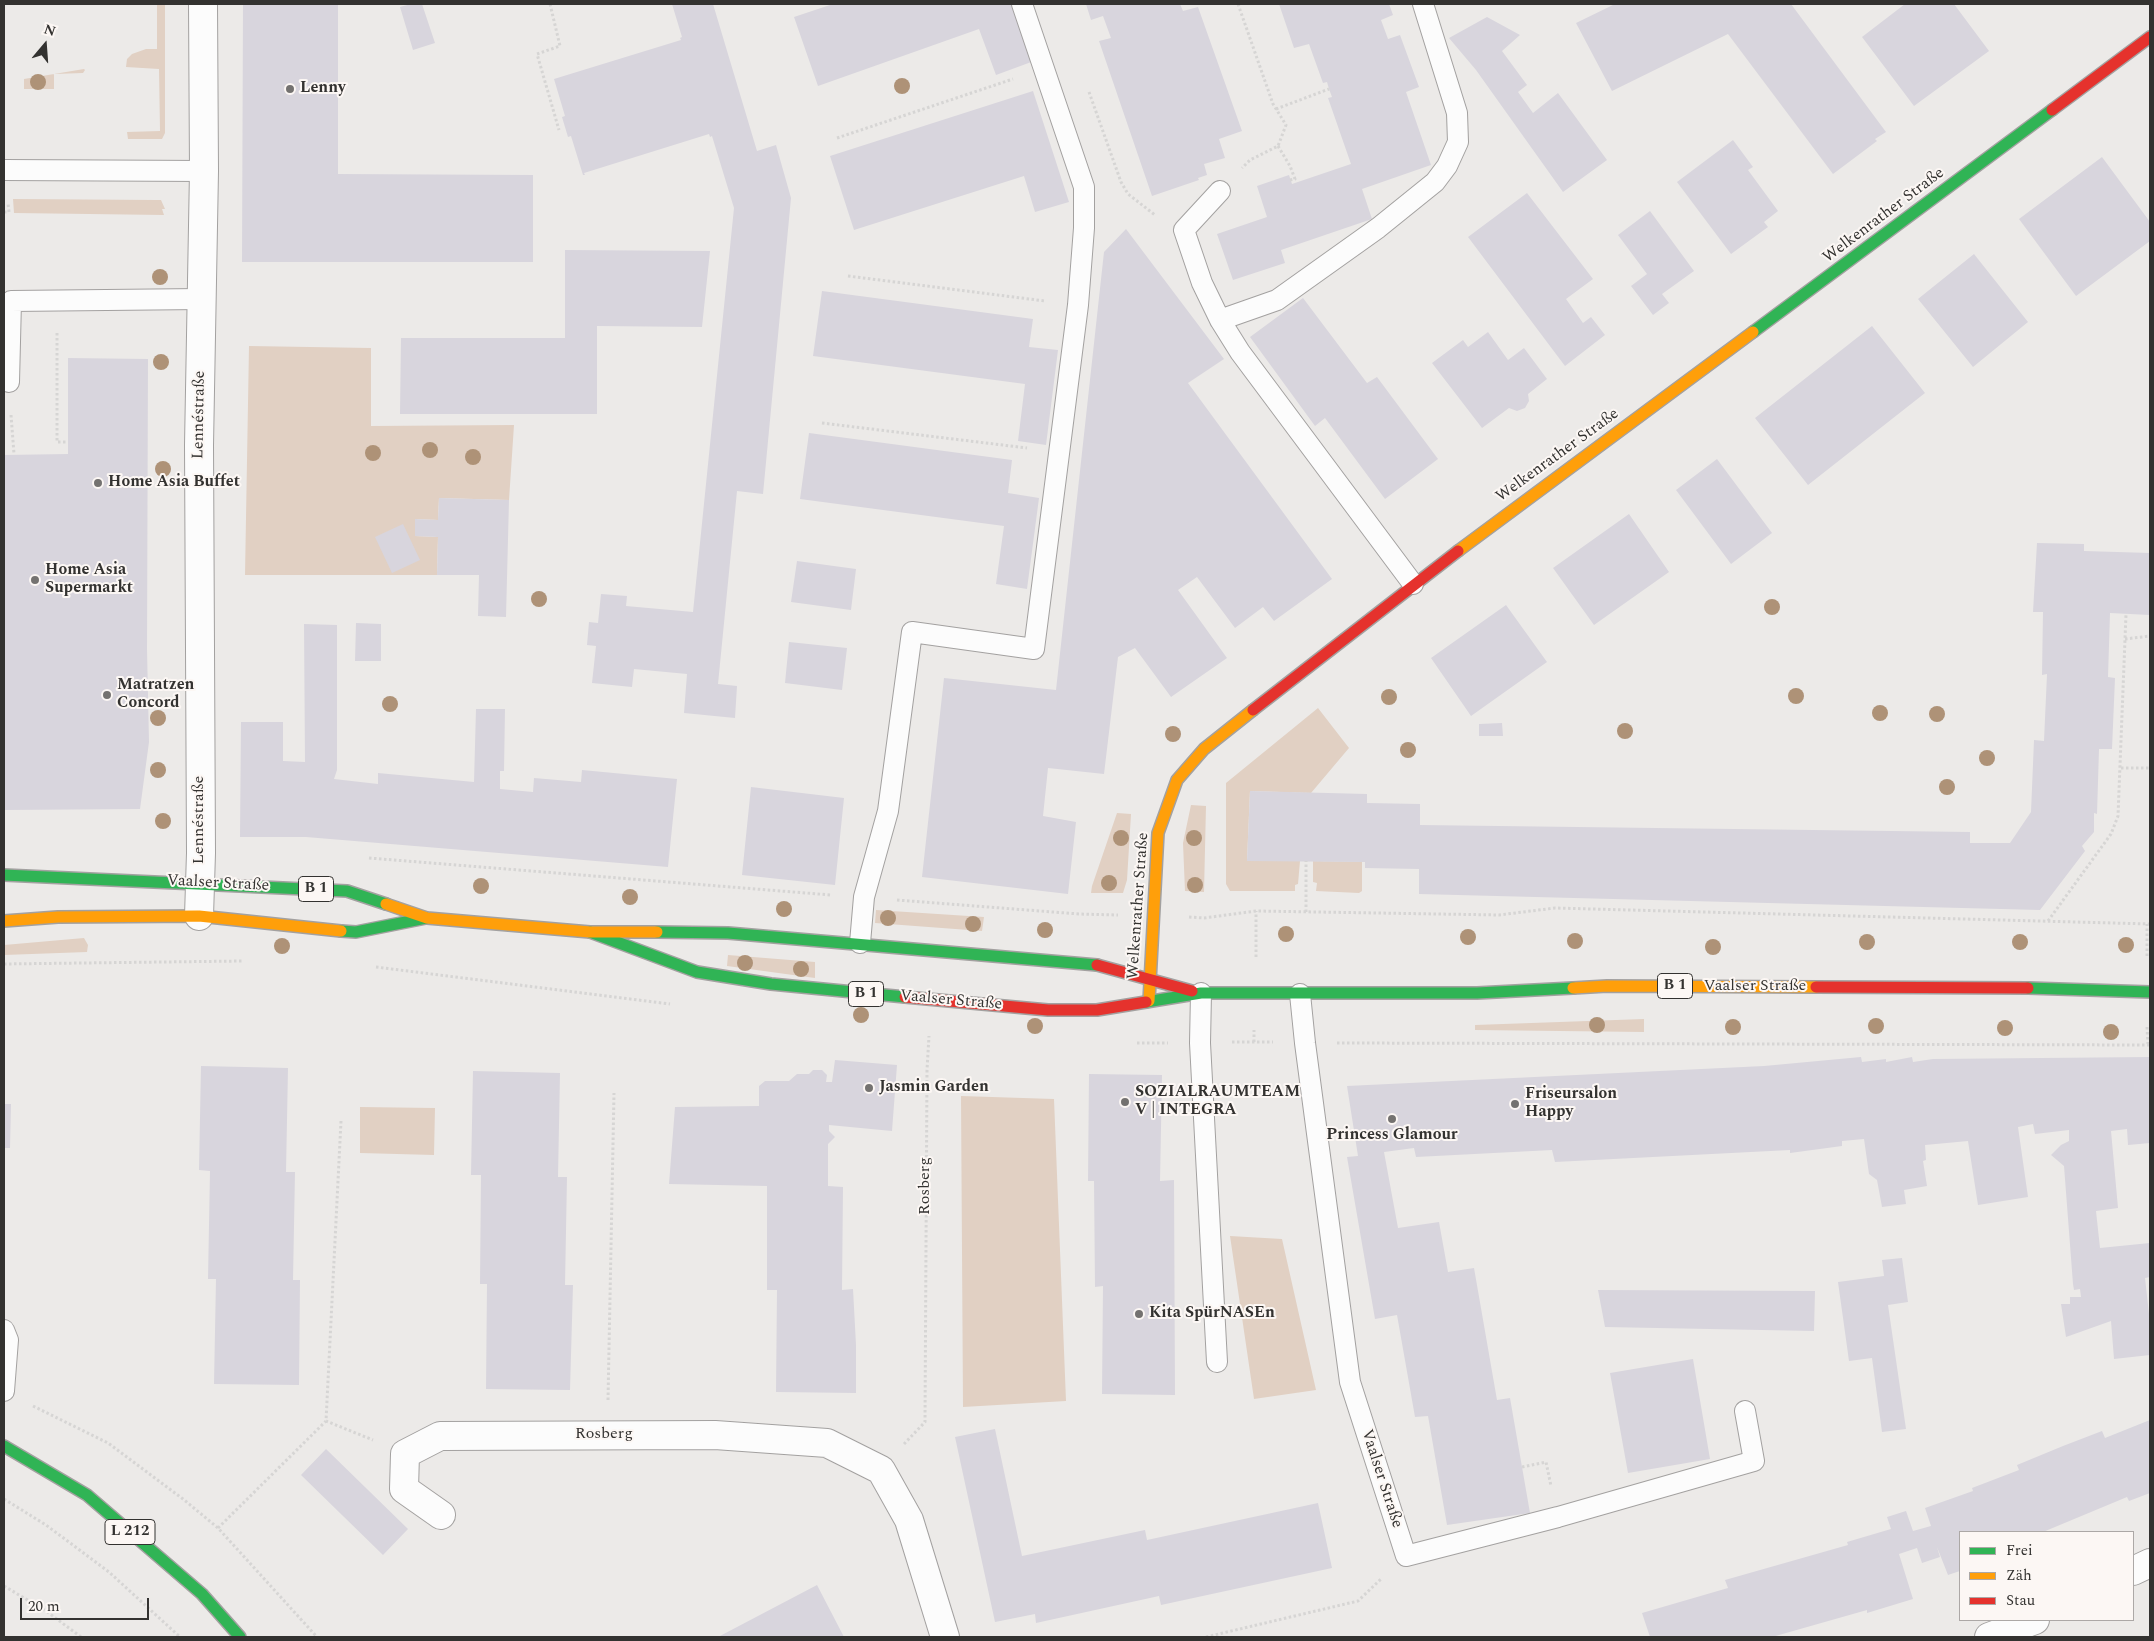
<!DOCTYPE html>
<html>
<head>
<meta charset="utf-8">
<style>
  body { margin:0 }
  #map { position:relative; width:2154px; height:1641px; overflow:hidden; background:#eceae8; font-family:Spectral,serif }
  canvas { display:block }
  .frame { position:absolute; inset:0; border:5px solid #333230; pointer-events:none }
  .legend { position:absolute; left:1959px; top:1531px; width:175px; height:90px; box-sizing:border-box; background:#fcf7f4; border:1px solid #aca8a6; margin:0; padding:6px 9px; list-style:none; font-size:15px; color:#333230 }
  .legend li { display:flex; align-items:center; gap:10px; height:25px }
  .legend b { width:25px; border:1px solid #aca8a6 }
  .north { position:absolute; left:20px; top:20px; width:50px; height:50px; -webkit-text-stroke:4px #fcf7f4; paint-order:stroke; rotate:18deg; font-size:14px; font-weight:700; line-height:20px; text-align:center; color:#333230 }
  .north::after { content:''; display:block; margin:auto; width:18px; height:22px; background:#333230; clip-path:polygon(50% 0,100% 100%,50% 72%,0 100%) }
  .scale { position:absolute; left:20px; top:1598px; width:129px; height:22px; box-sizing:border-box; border:2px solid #333230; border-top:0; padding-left:6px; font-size:15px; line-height:18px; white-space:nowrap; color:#333230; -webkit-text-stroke:4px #fcf7f4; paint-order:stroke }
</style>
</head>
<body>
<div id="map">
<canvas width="2154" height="1641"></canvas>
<div class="frame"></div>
<ul class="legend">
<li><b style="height:6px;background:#30b455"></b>Frei</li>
<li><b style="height:6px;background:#ff9f0a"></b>Zäh</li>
<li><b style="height:6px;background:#e5322d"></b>Stau</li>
</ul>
<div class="north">N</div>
<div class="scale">20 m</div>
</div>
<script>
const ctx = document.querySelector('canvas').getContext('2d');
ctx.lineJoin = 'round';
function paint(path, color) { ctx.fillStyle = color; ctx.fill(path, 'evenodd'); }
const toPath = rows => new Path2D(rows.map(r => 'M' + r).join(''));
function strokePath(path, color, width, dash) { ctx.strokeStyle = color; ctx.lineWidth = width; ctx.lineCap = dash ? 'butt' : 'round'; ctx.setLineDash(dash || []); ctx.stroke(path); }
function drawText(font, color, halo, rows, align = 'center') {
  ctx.font = font + ' Spectral,serif'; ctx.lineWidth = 4; ctx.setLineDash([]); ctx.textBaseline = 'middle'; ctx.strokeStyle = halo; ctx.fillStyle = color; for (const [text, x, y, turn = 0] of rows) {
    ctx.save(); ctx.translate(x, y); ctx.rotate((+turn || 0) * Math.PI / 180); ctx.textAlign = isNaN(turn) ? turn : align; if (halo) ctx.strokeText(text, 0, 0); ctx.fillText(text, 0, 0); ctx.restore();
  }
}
const green = toPath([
  [157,4,165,4,165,133,162,139,128,139,127,132,160,131,159,69,126,67,127,59,132,54,146,49,157,49],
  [84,69,85,70,83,73,54,74,54,89,24,89,24,79],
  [13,199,156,200,161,200,165,209,162,209,164,215,14,213],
  [249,346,371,348,371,426,514,425,509,500,439,498,438,520,415,519,415,536,438,537,437,575,245,575],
  [1318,708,1349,748,1311,793,1250,791,1247,861,1300,861,1298,884,1295,885,1295,891,1230,891,1226,884,1226,783],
  [1191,805,1206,806,1204,892,1185,891,1183,843],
  [1117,813,1131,814,1127,880,1123,893,1091,893,1092,886],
  [1313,861,1362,862,1362,891,1359,893,1316,891,1317,883,1313,882],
  [876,910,984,917,982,931,875,923],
  [84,938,88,945,87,952,4,955,4,945],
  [728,955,815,962,815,978,727,966],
  [1644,1019,1644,1032,1475,1030,1475,1025],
  [961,1096,1054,1099,1066,1401,963,1407],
  [360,1107,435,1108,434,1155,360,1153],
  [1230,1236,1282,1239,1316,1390,1254,1399]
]);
const building = toPath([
  [243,4,338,4,338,174,533,175,533,262,242,262],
  [411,4,422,4,435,43,413,50,400,7],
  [672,4,713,4,757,151,776,145,791,198,763,494,737,491,718,684,737,686,735,718,684,713,687,674,634,669,632,687,592,683,596,646,587,645,589,622,598,623,601,594,627,596,626,606,693,612,734,208,712,136,710,137,709,134,584,173,585,175,583,175,571,136,568,137,562,117,565,116,554,79,681,40,680,38,682,37],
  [833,4,1013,4,1034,61,996,75,979,29,818,86,794,17],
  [1086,4,1180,4,1183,11,1198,7,1242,131,1219,139,1225,158,1204,164,1207,175,1198,178,1199,180,1152,196,1099,41,1111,38,1103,16,1091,20],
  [1279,4,1389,4,1393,15,1381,20,1388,39,1400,35,1419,87,1406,92,1431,165,1362,189,1372,219,1281,250,1285,263,1233,280,1217,234,1267,217,1257,186,1289,175,1292,184,1351,164,1328,98,1332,97,1329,89,1327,82,1323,83,1309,44,1294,48],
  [1615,4,1791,4,1886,132,1875,139,1877,141,1833,174,1728,34,1612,91,1576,23],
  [1905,4,1954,4,1989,51,1914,106,1862,37],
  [1487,17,1520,35,1502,51,1527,85,1518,92,1533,113,1558,93,1607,160,1563,192,1476,70,1449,38],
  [1033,91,1069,202,1035,212,1024,176,854,230,830,156],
  [1733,140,1753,167,1748,170,1778,211,1764,222,1768,227,1731,254,1677,182],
  [2102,157,2150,222,2150,241,2076,296,2019,219],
  [1527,193,1593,279,1566,299,1583,323,1591,317,1605,335,1565,366,1468,237],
  [1650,211,1694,271,1662,294,1669,303,1653,315,1631,286,1647,274,1618,235],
  [1126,229,1224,359,1188,383,1332,579,1274,621,1263,607,1235,628,1197,577,1178,590,1227,658,1171,697,1135,648,1118,657,1104,774,1048,768,1043,816,1076,822,1068,894,922,877,944,678,1056,690,1104,252],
  [565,250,710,251,702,327,597,326,597,414,400,414,401,338,565,338],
  [1974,254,2028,322,1973,367,1918,299],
  [822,291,1033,319,1029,347,1058,350,1046,445,1018,441,1025,384,813,356],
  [1303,298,1367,383,1377,377,1438,459,1385,499,1325,418,1315,426,1250,337],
  [1872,326,1925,393,1808,485,1755,418],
  [1488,332,1508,360,1524,348,1547,379,1528,394,1529,401,1525,408,1517,411,1509,408,1482,428,1432,363,1463,340,1468,347],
  [68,358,148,359,147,649,149,742,140,809,4,810,4,455,68,454],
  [809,433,1012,460,1008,493,1039,498,1027,589,996,584,1004,526,800,499],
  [1717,459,1772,533,1731,564,1676,490],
  [439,498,509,500,506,617,478,616,479,575,437,575,438,537,415,536,415,519,438,520],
  [1629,514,1669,572,1594,625,1553,568],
  [403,524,420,560,392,573,375,537],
  [2037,543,2084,544,2084,551,2150,553,2150,615,2110,613,2108,677,2115,678,2112,749,2099,749,2097,814,2094,813,2094,832,2082,846,2085,851,2040,910,1419,894,1419,869,1365,868,1365,862,1362,862,1247,861,1250,791,1367,794,1367,803,1420,804,1420,825,1970,832,1970,843,2010,843,2031,812,2034,740,2044,741,2047,674,2042,675,2043,612,2033,612],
  [797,561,856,569,851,610,791,602],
  [1506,605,1547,662,1471,716,1431,658],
  [356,623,381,624,381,661,355,661],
  [304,624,337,625,337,770,334,779,378,784,378,773,474,782,476,709,505,709,504,771,500,771,500,789,533,792,534,778,581,782,582,770,677,779,668,867,306,837,240,837,241,722,283,722,283,761,305,762],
  [789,642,847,648,842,690,785,683],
  [1502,723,1503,736,1479,736,1479,724],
  [751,787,844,798,835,885,742,875],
  [1861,1057,1862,1062,1886,1059,1886,1062,1912,1057,1913,1062,1933,1059,2150,1057,2150,1143,2128,1145,2127,1129,2111,1131,2118,1208,2096,1211,2100,1248,2150,1243,2150,1277,2145,1278,2150,1323,2150,1355,2114,1359,2111,1321,2066,1337,2061,1304,2070,1304,2070,1297,2081,1297,2080,1289,2074,1290,2073,1284,2064,1166,2051,1155,2061,1145,2069,1141,2069,1130,2035,1134,2033,1124,2018,1127,2028,1197,1978,1205,1968,1141,1925,1145,1926,1160,1923,1161,1927,1186,1904,1190,1906,1204,1882,1207,1877,1180,1869,1174,1864,1139,1842,1141,1842,1146,1790,1153,1790,1150,1555,1162,1552,1150,1416,1157,1414,1148,1384,1152,1398,1228,1439,1222,1448,1272,1474,1268,1497,1400,1510,1398,1530,1513,1447,1525,1428,1416,1415,1417,1397,1315,1375,1319,1347,1157,1358,1156,1347,1086,1764,1066],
  [835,1060,897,1065,892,1131,829,1125,829,1131,835,1137,828,1144,828,1186,843,1187,842,1290,853,1289,856,1345,856,1393,776,1392,777,1290,767,1290,767,1186,669,1184,675,1107,759,1106,759,1086,765,1081,789,1081,797,1074,809,1074,813,1070,822,1070,827,1075,826,1082,832,1082],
  [201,1066,288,1068,286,1172,295,1172,293,1280,300,1280,299,1385,214,1384,216,1279,208,1279,210,1171,199,1170],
  [473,1071,560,1073,558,1177,567,1177,565,1285,573,1285,570,1390,486,1389,487,1284,480,1284,481,1175,471,1175],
  [1089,1074,1162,1075,1160,1181,1174,1180,1175,1395,1102,1394,1103,1286,1095,1287,1094,1181,1088,1181],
  [4,1104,11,1104,10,1148,4,1148],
  [1902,1258,1908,1302,1888,1305,1906,1429,1882,1432,1872,1358,1849,1361,1838,1282,1884,1276,1882,1260],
  [1598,1290,1815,1291,1814,1331,1605,1327],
  [1693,1359,1710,1459,1628,1473,1610,1373],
  [2150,1420,2150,1493,2129,1501,2127,1497,2043,1532,1960,1532,1960,1571,1948,1575,1937,1547,1940,1557,1922,1563,1917,1548,1899,1554,1913,1599,1867,1613,1867,1610,1772,1637,1650,1637,1642,1613,1728,1588,1725,1580,1848,1545,1847,1542,1891,1529,1887,1517,1906,1511,1913,1531,1931,1526,1925,1508,1973,1491,1972,1488,2019,1470,2017,1465,2063,1446,2102,1431,2105,1438],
  [995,1429,1022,1556,1145,1530,1147,1540,1318,1503,1332,1568,1161,1605,1159,1596,1036,1623,1035,1614,995,1622,955,1437],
  [326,1449,408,1529,383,1555,301,1475],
  [817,1585,844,1637,718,1637]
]);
const path = toPath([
  [550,4,560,46,537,54,559,130],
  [1238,4,1273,104,1286,125,1278,146,1250,160,1242,168],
  [1089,92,1121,182,1128,194,1155,215],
  [1276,109,1329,89],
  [837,138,1013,79],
  [1278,146,1290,166,1295,179,1290,180],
  [4,212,9,212,8,203],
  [848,276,1045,301],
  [57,333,57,442,68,442],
  [11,415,14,454],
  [822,423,1027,448],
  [2125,639,2150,636],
  [2121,768,2150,768],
  [369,858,831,895],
  [897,900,1079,914,1118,915],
  [1306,912,1306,861],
  [1189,917,1204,918,1256,911,1499,915,1555,908,2150,924],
  [2048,921,2111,834,2118,816,2126,614],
  [2147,956,2147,924],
  [1256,957,1256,911],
  [4,964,243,961],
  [376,967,670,1004],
  [2147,1027,2148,1044],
  [1232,1042,1273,1042],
  [1254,1042,1254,1030],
  [1137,1043,1168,1043],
  [1337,1043,2150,1045],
  [341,1121,326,1421,373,1440],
  [608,1400,614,1093],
  [33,1406,108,1443,183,1499,218,1528,317,1637],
  [904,1444,925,1422,927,1070,929,1036],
  [1522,1467,1546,1462,1551,1486],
  [4,1499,46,1525,109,1572,180,1637],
  [218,1528,326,1421],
  [4,1586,46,1611,81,1637],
  [1206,1637,1358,1601,1382,1578]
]);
const lane = toPath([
  [4,170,204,171],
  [1220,191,1184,230,1202,283,1220,320,1240,352,1413,584],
  [1220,320,1277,300,1378,228,1435,182,1447,166,1458,142,1457,113,1423,4],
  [9,382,11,301,201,299],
  [860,943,864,897,888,811,912,632,1034,649,1078,305,1084,228,1084,187,1022,4],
  [1201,993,1200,1043,1217,1362],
  [1300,994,1305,1043,1350,1382,1406,1556,1558,1517,1754,1461,1745,1411],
  [4,1330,8,1340,4,1391]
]);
const street = toPath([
  [199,916,201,853,199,445,204,171,203,4],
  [441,1515,404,1489,405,1454,440,1436,715,1435,827,1443,881,1470,909,1520,945,1637],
  [2133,1571,2150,1563],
  [1989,1637,2035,1620]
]);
const fast = toPath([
  [1753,332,2052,110],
  [4,875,347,891,386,904],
  [341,931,356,932,426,918],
  [590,932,697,972,771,984,905,997],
  [657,932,728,933,1097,965],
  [2028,988,2150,992],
  [1146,1002,1201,993,1477,993,1573,988],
  [4,1446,87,1495,202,1594,240,1637]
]);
const slow = toPath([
  [1458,551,1753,332],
  [386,904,427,918,590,932,657,932],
  [4,921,58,917,199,916,341,931],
  [1573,988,1607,986,1816,987],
  [1149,1001,1158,833,1177,780,1204,749,1253,710]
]);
const jam = toPath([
  [2052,110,2150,37],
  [1253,710,1458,551],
  [1097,965,1192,991],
  [1816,987,2028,988],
  [905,997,1048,1010,1097,1010,1146,1002]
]);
const trees = [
  [38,82],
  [902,86],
  [160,277],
  [161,362],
  [430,450],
  [373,453],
  [473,457],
  [163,469],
  [539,599],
  [1772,607],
  [1796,696],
  [1389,697],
  [390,704],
  [1880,713],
  [1937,714],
  [158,718],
  [1625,731],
  [1173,734],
  [1408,750],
  [1987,758],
  [158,770],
  [1947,787],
  [163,821],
  [1121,838],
  [1194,838],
  [1109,883],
  [1195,885],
  [481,886],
  [630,897],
  [784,909],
  [888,918],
  [973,924],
  [1045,930],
  [1286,934],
  [1468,937],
  [1575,941],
  [1867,942],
  [2020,942],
  [2126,945],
  [282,946],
  [1713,947],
  [745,963],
  [801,969],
  [861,1015],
  [1597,1025],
  [1035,1026],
  [1876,1026],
  [1733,1027],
  [2005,1028],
  [2111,1032]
];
const markers = [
  [290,89,5,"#747270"],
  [98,483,5,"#747270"],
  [35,580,5,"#747270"],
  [107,695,5,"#747270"],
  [869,1088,5,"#747270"],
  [1125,1102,5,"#747270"],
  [1515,1104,5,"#747270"],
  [1392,1119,5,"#747270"],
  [1139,1314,5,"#747270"]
];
const shields = [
  [316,889,35],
  [1675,986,35],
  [866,994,35],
  [130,1532,50]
];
const shieldNames = [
  ["B 1",316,889],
  ["B 1",1675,986],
  ["B 1",866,994],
  ["L 212",130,1532]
];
const poiNames = [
  ["Lenny",300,89],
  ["Home Asia Buffet",108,483],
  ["Home Asia",45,571],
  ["Supermarkt",45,589],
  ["Matratzen",117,686],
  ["Concord",117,704],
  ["Jasmin Garden",879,1088],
  ["SOZIALRAUMTEAM",1135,1093],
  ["V | INTEGRA",1135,1111],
  ["Friseursalon",1525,1095],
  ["Happy",1525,1113],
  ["Princess Glamour",1392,1136,"center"],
  ["Kita SpürNASEn",1149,1314]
];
const streetNames = [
  ["Welkenrather Straße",1884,216,-37],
  ["Lennéstraße",200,415,-89],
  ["Welkenrather Straße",1558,456,-36],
  ["Lennéstraße",200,820,-90],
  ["Vaalser Straße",218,884,3],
  ["Welkenrather Straße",1139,906,-86],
  ["Vaalser Straße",1755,987],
  ["Vaalser Straße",951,1001,5],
  ["Rosberg",926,1186,-90],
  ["Rosberg",604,1435],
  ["Vaalser Straße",1381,1479,72]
];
paint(green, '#e1d0c3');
paint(building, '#d8d5dd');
strokePath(lane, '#a3a1a0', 22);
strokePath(street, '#a3a1a0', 30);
strokePath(fast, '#a3a1a0', 14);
strokePath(slow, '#a3a1a0', 14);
strokePath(jam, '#a3a1a0', 14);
strokePath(path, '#d6d5d4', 3, [2.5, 2.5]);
strokePath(lane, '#fcfcfc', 20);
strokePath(street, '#fcfcfc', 28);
strokePath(fast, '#30b455', 11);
strokePath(slow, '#ff9f0a', 11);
strokePath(jam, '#e5322d', 11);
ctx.fillStyle = '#ae9277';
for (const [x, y] of trees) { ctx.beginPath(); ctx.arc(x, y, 8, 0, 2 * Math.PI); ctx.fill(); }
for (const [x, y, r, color] of markers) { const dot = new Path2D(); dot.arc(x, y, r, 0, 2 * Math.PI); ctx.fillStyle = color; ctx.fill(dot); strokePath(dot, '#fcf7f4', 2); }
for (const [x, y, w] of shields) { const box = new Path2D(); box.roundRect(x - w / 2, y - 12.5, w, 25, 4); ctx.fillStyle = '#fcf7f4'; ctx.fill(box); strokePath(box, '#333230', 1); }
drawText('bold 15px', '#333230', null, shieldNames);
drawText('bold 16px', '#333230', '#fcf7f4', poiNames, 'left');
drawText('16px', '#333230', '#fcf7f4', streetNames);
</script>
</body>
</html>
